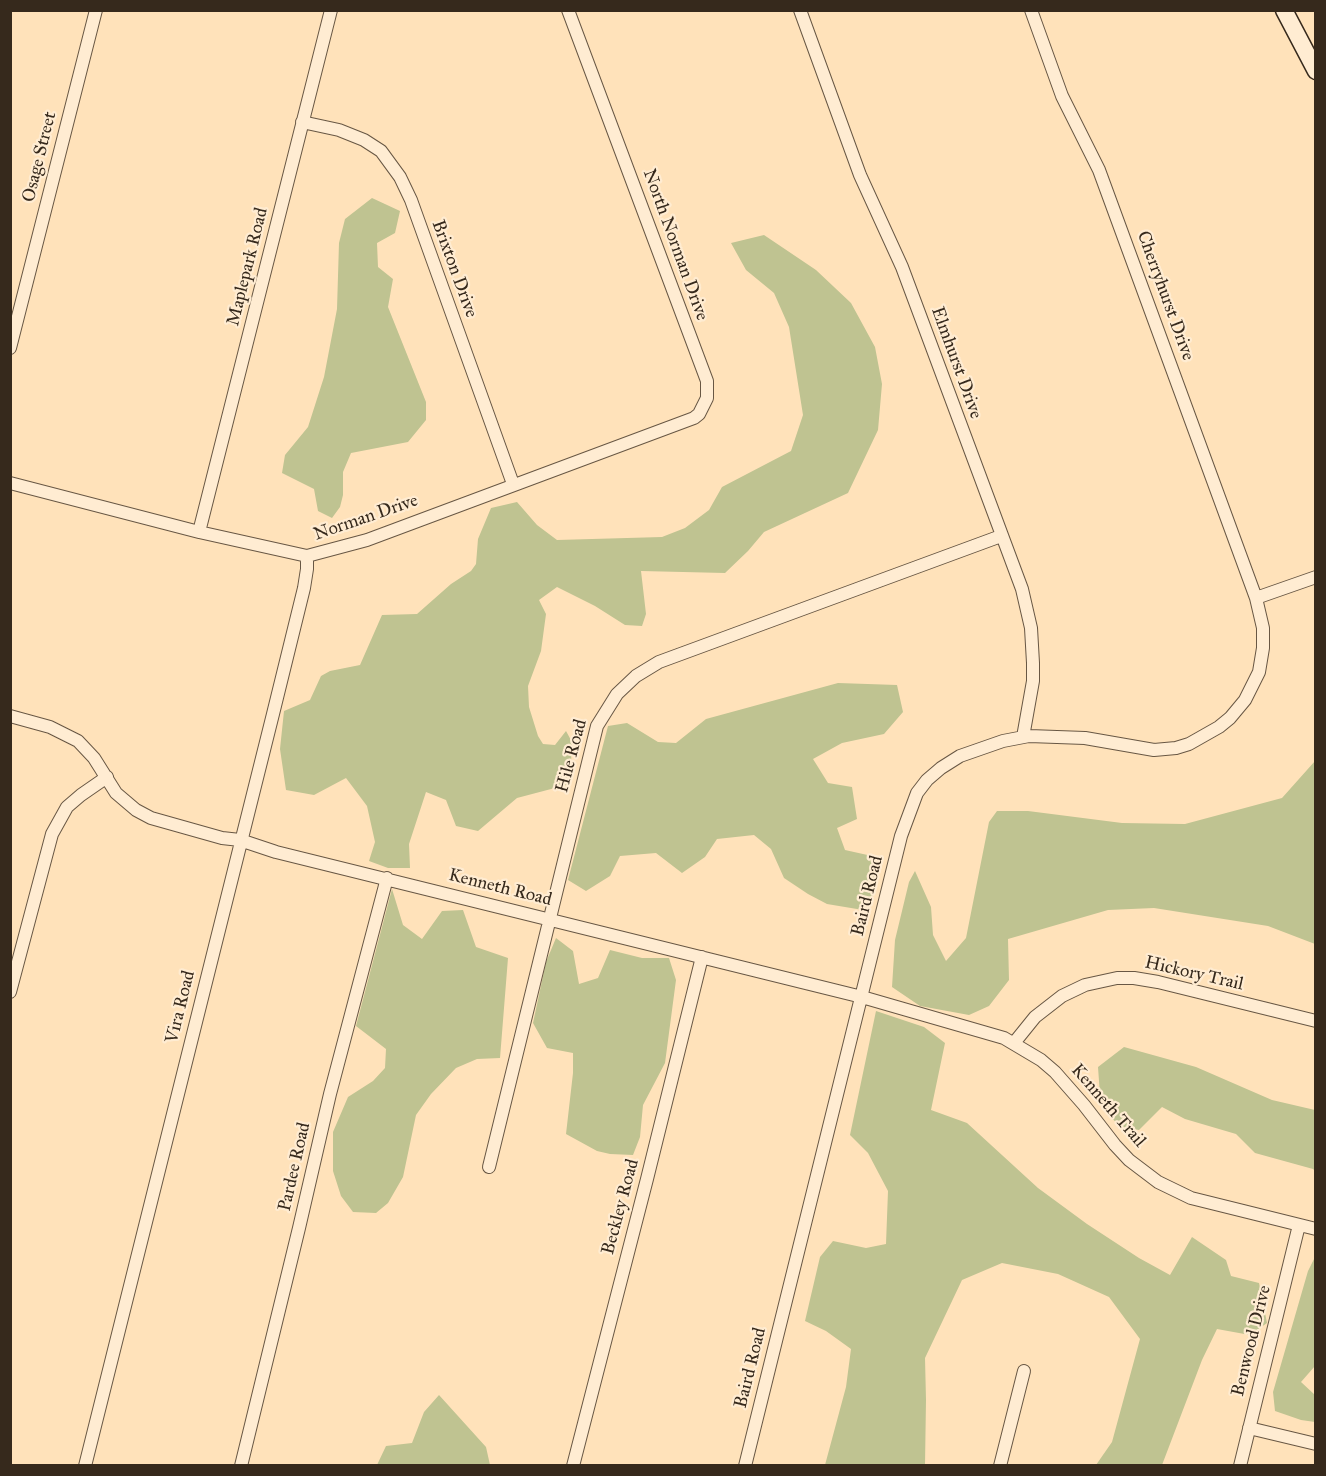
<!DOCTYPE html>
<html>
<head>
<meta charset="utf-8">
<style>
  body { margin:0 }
  #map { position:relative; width:1326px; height:1476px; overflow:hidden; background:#ffe2ba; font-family:"IM FELL Great Primer",serif }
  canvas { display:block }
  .frame { position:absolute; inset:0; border:12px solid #36291c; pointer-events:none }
</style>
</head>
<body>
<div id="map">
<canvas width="1326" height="1476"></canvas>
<div class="frame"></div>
</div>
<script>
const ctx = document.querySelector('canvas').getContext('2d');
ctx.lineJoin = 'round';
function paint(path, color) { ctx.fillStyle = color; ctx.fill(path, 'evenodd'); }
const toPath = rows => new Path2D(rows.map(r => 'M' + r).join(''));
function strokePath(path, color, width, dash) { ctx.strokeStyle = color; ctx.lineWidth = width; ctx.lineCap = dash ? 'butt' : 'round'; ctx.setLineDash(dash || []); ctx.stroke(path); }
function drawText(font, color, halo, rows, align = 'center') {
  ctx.font = font + ' "IM FELL Great Primer",serif'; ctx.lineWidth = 4.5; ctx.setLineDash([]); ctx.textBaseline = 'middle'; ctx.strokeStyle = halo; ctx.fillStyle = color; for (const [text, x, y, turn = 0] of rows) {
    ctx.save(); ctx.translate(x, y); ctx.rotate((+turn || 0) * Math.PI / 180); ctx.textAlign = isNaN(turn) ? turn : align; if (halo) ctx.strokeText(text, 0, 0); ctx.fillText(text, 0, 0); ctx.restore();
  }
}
const green = toPath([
  [372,198,400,211,395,233,377,243,378,267,393,279,388,307,426,402,426,420,408,442,351,453,343,472,343,495,340,507,332,518,318,511,314,489,282,473,285,455,308,427,324,377,337,309,339,243,345,219],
  [764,235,816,270,851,303,875,347,882,384,878,430,848,493,764,532,748,551,725,573,641,571,646,614,642,626,625,625,595,606,557,587,539,600,546,614,541,651,528,686,529,707,538,736,543,744,555,745,566,731,572,742,570,784,517,798,478,831,456,826,446,800,426,792,409,844,410,868,388,868,369,861,375,842,367,806,346,778,314,795,286,790,280,749,284,711,310,700,321,676,330,671,360,665,382,615,417,614,451,584,471,571,476,564,478,539,491,508,517,502,537,525,557,540,662,537,685,528,709,510,722,487,791,451,803,415,789,327,774,293,746,270,731,243],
  [838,683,897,685,903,712,884,734,842,743,813,759,828,783,852,787,857,819,837,828,845,850,872,856,878,878,869,911,827,904,808,894,784,878,771,849,754,835,717,839,705,857,682,873,656,853,620,856,610,876,586,891,568,880,608,726,627,723,658,742,676,743,706,719],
  [1315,761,1315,944,1268,926,1154,908,1108,910,1008,939,1009,980,989,1006,969,1015,920,1006,892,987,895,940,909,882,915,871,931,907,933,935,946,961,966,938,989,822,997,811,1028,811,1122,823,1185,824,1282,798],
  [392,889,403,925,422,939,442,911,463,910,476,947,508,958,500,1058,477,1059,456,1068,431,1094,416,1115,403,1177,388,1203,376,1213,353,1212,341,1196,333,1171,333,1132,348,1097,373,1081,385,1068,386,1049,356,1026],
  [556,938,573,951,579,984,598,978,610,950,642,958,669,958,676,980,665,1063,643,1105,640,1137,633,1155,610,1154,597,1151,566,1134,573,1073,573,1053,547,1048,533,1023,546,962],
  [876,1011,924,1027,945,1043,931,1110,967,1123,1038,1188,1087,1224,1139,1258,1170,1275,1192,1237,1226,1260,1231,1276,1259,1283,1267,1323,1250,1335,1217,1329,1202,1360,1162,1465,1096,1465,1112,1442,1140,1339,1109,1297,1058,1274,1002,1263,962,1280,925,1358,926,1400,925,1465,825,1465,846,1387,851,1349,826,1331,805,1321,820,1257,833,1241,866,1248,886,1244,888,1191,868,1153,850,1135],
  [1124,1047,1196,1067,1272,1100,1315,1110,1315,1171,1313,1169,1255,1153,1236,1134,1185,1119,1162,1107,1139,1130,1122,1127,1110,1117,1100,1095,1098,1067],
  [1315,1257,1315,1366,1301,1382,1315,1395,1315,1422,1301,1420,1275,1411,1273,1392,1308,1271],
  [439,1395,486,1447,490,1465,377,1465,386,1446,412,1443,424,1412]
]);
const street = toPath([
  [800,10,860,175,902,267,1022,589,1031,628,1033,663,1033,681,1023,737],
  [302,122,339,130,364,140,381,151,400,177,411,200,513,484],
  [10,348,96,10],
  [10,483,199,532,307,556,367,540,694,418,699,414,707,398,707,381,568,10],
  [199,532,331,10],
  [1256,598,1316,577],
  [10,716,50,727,78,741,94,758,116,793,136,810,151,818,222,838,240,840,276,852,862,997,1004,1038,1041,1060,1055,1072,1084,1105,1115,1145,1129,1160,1158,1182,1191,1198,1316,1229],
  [10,992,52,834,67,807,81,795,107,777],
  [1014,1043,1035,1017,1062,996,1085,985,1117,978,1134,978,1158,982,1316,1021],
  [489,1167,597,726,617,694,636,676,659,662,1001,536],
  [1249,1428,1316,1444],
  [85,1466,273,714,304,588,307,569,307,556],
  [241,1466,299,1228,330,1094,387,878],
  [573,1466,647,1179,702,957],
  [745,1466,901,836,917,793,927,780,941,768,960,756,1003,741,1029,736,1085,738,1154,750,1176,748,1189,744,1219,727,1230,718,1245,700,1259,672,1263,648,1263,628,1256,598,1099,170,1062,96,1031,10],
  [1000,1466,1024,1371],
  [1240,1466,1299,1225]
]);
const secondary = toPath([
  [1284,10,1316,71]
]);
const streetNames = [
  ["Osage Street",40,157,-76],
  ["North Norman Drive",675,245,70],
  ["Maplepark Road",248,267,-76],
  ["Brixton Drive",454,269,70],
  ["Cherryhurst Drive",1165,296,70],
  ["Elmhurst Drive",956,363,70],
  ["Norman Drive",366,518,-19],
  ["Hile Road",572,756,-75],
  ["Kenneth Road",500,888,14],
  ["Baird Road",868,896,-76],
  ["Hickory Trail",1194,974,13],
  ["Vira Road",181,1007,-76],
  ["Kenneth Trail",1108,1106,49],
  ["Pardee Road",295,1167,-77],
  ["Beckley Road",621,1207,-75],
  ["Benwood Drive",1252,1341,-76],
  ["Baird Road",751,1368,-76]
];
paint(green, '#bfc391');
strokePath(street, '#685744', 14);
strokePath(secondary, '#36291c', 19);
strokePath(street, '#ffecd2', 12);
strokePath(secondary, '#ffecd2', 16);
drawText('18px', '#36291c', '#ffecd2', streetNames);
</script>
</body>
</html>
